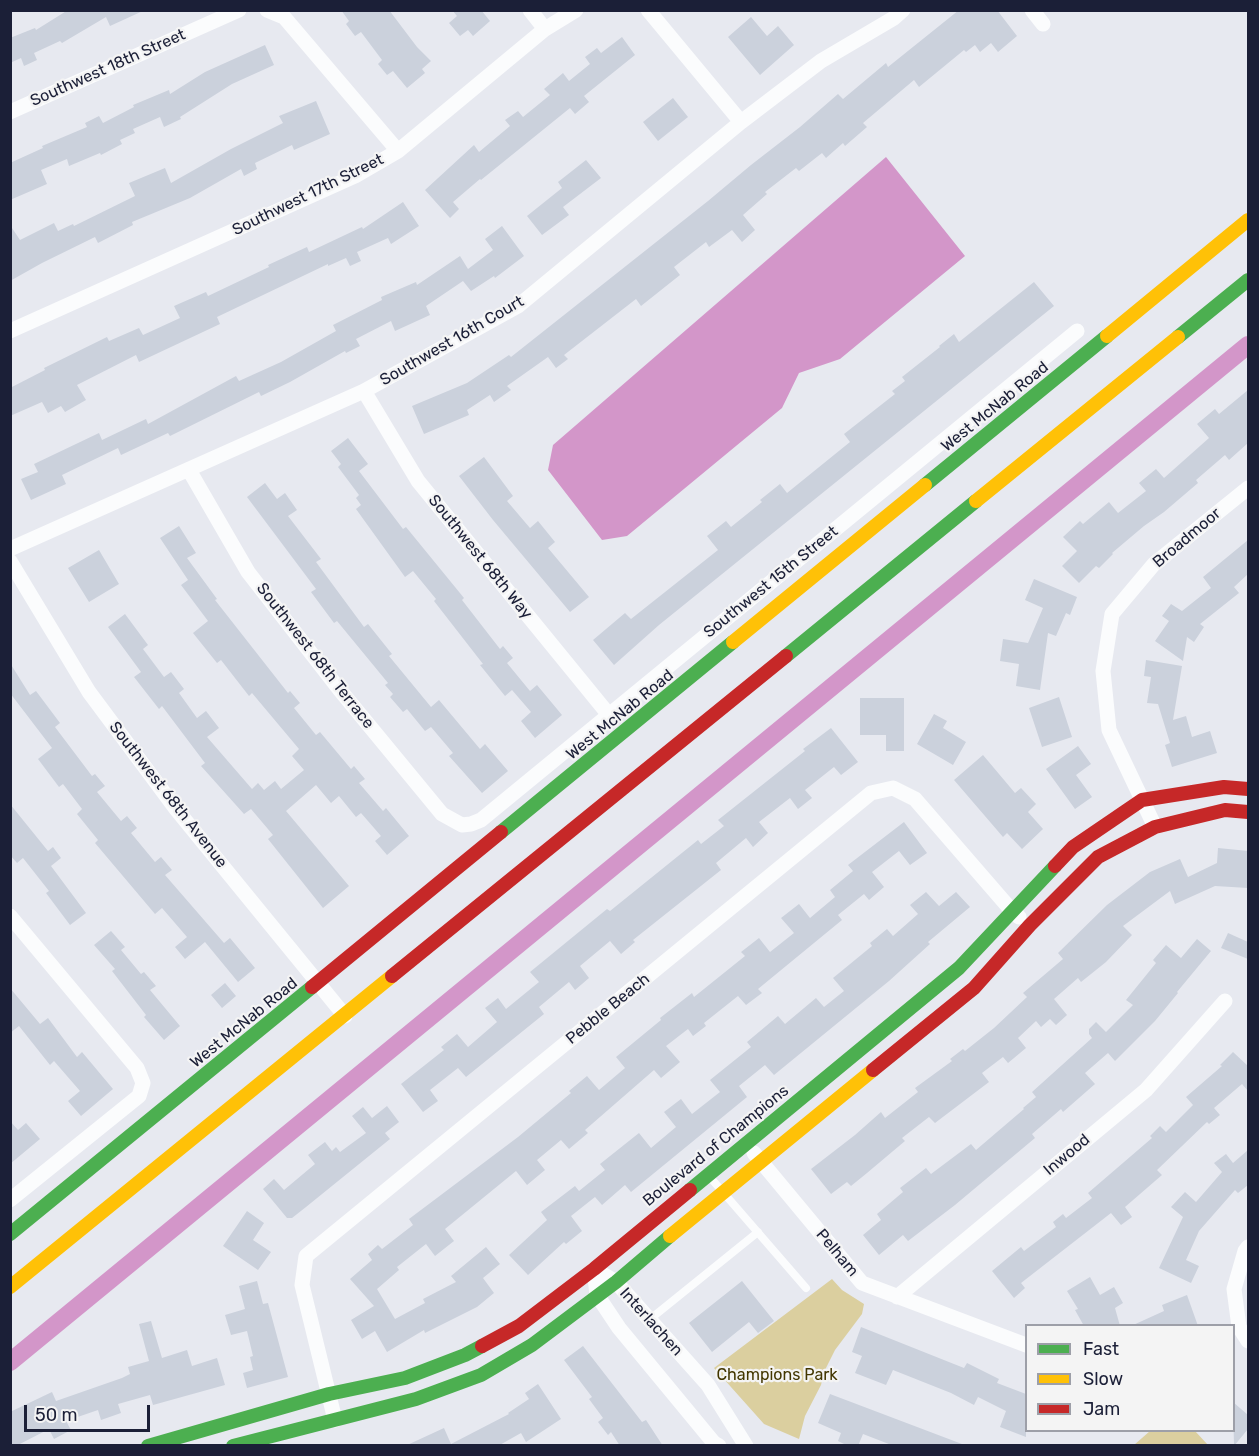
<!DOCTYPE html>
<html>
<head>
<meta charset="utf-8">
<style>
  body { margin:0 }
  #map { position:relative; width:1259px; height:1456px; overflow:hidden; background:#e7e9f0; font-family:Rubik,sans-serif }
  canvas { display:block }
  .frame { position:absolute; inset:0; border:12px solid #1b1f37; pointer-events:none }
  .legend { position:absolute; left:1025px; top:1324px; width:210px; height:108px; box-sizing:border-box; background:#f4f4f4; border:2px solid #9d9fa8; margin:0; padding:8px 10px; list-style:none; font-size:18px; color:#1b1f37 }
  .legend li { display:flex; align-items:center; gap:12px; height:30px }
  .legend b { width:30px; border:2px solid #9d9fa8 }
  .scale { position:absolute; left:24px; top:1405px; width:126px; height:27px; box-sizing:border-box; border:3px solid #1b1f37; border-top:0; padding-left:8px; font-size:18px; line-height:21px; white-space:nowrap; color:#1b1f37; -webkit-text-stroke:4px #f4f4f4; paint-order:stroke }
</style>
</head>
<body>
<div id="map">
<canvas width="1259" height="1456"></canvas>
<div class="frame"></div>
<ul class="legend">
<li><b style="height:8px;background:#4caf50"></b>Fast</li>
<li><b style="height:8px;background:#ffc107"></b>Slow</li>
<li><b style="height:8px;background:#c62828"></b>Jam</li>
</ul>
<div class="scale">50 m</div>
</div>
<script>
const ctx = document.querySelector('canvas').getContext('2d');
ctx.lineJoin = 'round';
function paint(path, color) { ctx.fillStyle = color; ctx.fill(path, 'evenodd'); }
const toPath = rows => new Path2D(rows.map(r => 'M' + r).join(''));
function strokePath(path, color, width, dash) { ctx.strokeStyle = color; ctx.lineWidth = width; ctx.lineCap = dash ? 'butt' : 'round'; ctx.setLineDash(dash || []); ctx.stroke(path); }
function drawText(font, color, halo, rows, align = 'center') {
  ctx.font = font + ' Rubik,sans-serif'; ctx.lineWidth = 4.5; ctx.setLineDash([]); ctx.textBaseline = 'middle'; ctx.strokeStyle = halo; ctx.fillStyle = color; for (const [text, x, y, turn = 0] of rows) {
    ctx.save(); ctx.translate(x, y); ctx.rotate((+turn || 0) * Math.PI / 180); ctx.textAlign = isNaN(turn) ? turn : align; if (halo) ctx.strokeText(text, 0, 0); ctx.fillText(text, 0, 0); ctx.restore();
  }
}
const green = toPath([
  [832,1279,842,1290,864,1304,862,1314,835,1350,824,1372,821,1385,805,1416,799,1439,764,1424,714,1368],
  [1150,1431,1195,1431,1208,1445,1134,1445]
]);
const water = toPath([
  [886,157,965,256,840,359,799,373,782,408,627,536,602,540,548,470,553,445]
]);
const canal = toPath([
  [10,1362,1248,345]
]);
const building = toPath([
  [68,10,145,10,110,26,106,17,62,43,60,41,34,53,37,60,24,66,21,58,10,63,10,38,35,28,36,30],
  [341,10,389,10,417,47,431,61,422,69,425,73,407,88,393,71,387,75,378,64,382,60,361,32,355,36,346,24,349,21],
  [452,10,481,10,490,21,473,36,468,30,460,36,449,23,457,16],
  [959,10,997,10,1017,36,998,52,991,43,980,52,975,45,966,52,964,50,919,87,914,80,863,123,867,127,845,146,843,143,826,158,822,153,799,171,796,168,765,192,767,194,743,215,755,230,742,242,732,230,709,247,706,242,674,267,680,275,641,306,636,299,564,355,568,359,556,368,548,357,507,386,511,390,494,402,490,395,467,410,469,415,424,434,412,406,467,383,509,355,511,357,708,201,751,165,800,127,838,94,843,99,886,63,888,67],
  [751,17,767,36,778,26,794,45,760,75,728,37],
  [622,37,635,55,584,96,589,102,575,114,570,108,481,180,480,179,453,202,459,209,450,218,425,190,474,145,479,152,510,126,505,120,518,111,523,117,550,95,544,89,563,73,569,81,590,64,585,57,597,48,601,53],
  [265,45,274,65,232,84,180,117,181,119,164,127,160,117,133,129,135,133,120,140,122,144,101,155,100,153,69,166,67,159,41,170,47,184,10,200,10,163,43,148,42,146,87,127,85,123,99,116,103,123,134,107,133,105,169,90,170,94,205,72],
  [673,98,688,117,658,141,643,122],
  [316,101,330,134,294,150,292,145,255,163,257,169,244,176,241,169,190,198,132,222,133,225,98,243,95,237,42,263,10,281,10,225,20,240,54,223,58,231,73,224,74,226,135,196,129,183,165,168,171,183,231,149,283,123,279,116],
  [586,160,601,178,563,207,569,215,542,235,527,216,562,188,558,182],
  [403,202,419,226,391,244,388,238,357,252,361,261,350,266,346,258,328,266,328,264,217,317,220,324,139,362,136,355,77,385,86,400,65,412,61,406,48,413,42,402,10,416,10,388,45,370,44,368,107,337,109,341,139,328,143,335,180,318,174,306,206,292,208,296,269,267,268,265,307,247,309,252,362,227,363,229],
  [502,226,524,256,495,278,494,276,471,291,463,281,426,306,430,315,395,331,391,321,356,339,360,346,346,353,345,351,290,382,261,396,259,392,170,436,168,433,121,455,118,448,62,475,66,484,31,500,21,479,38,472,34,464,99,433,102,440,146,419,148,424,236,376,239,381,281,362,336,331,333,325,382,300,381,297,416,282,417,285,460,256,468,269,493,250,485,239],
  [1034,282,1054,306,659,625,614,665,593,640,625,613,631,619,718,550,707,536,726,521,731,527,762,502,760,500,780,484,787,493,850,442,844,434,895,394,892,391,905,381,902,377,940,347,939,346,954,334,959,342],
  [1248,390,1248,443,1229,460,1225,455,1196,480,1198,483,1164,512,1144,526,1112,553,1113,554,1099,568,1096,566,1079,583,1062,566,1077,551,1063,537,1080,521,1083,524,1109,502,1118,513,1146,491,1139,483,1156,469,1164,478,1209,438,1197,424,1215,409,1219,414],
  [348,438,368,464,359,471,403,529,406,527,464,598,462,600,500,649,503,646,513,658,507,663,530,691,537,685,562,715,535,738,521,721,531,712,512,690,505,696,480,665,483,664,434,601,436,599,413,571,405,577,356,509,361,505,356,498,359,495,338,467,341,464,331,451],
  [484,457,513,496,507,501,530,528,538,521,555,542,548,548,589,597,570,612,493,520,459,476],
  [265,483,277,499,285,493,297,510,288,516,321,559,316,562,364,627,368,624,392,654,389,656,431,707,439,700,480,749,485,744,508,771,482,793,449,756,453,753,431,727,425,731,407,709,403,712,390,697,393,694,385,685,388,683,337,621,334,623,311,592,316,589,247,497],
  [179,526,196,553,187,558,217,599,215,600,288,693,290,691,300,703,294,708,316,735,320,732,351,769,354,766,365,779,359,783,383,811,386,808,409,836,387,855,375,841,381,836,361,813,356,817,339,796,331,803,316,785,286,811,349,886,323,908,268,839,273,835,251,809,244,814,201,766,205,763,162,706,159,709,134,677,141,672,108,627,125,614,148,645,143,649,164,677,171,672,184,689,179,693,197,718,206,711,219,728,207,737,252,789,258,783,264,790,275,781,281,789,304,770,292,756,299,749,252,693,249,696,221,660,217,663,193,633,208,621,181,585,188,580,160,538],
  [1248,540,1248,574,1234,587,1239,593,1200,624,1204,627,1194,642,1187,637,1183,661,1155,641,1169,621,1162,616,1171,604,1182,611,1211,588,1203,577],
  [99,550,119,584,89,602,68,568],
  [1034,579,1077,597,1070,615,1066,613,1056,636,1048,633,1040,690,1016,686,1019,664,1000,661,1003,639,1028,643,1043,608,1025,600],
  [1146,660,1182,666,1173,720,1186,716,1192,737,1210,731,1217,753,1172,767,1165,745,1170,743,1158,704,1147,703,1151,677,1144,676],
  [10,663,30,695,36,691,60,723,55,727,92,776,95,774,105,786,97,792,121,821,127,816,137,828,131,833,155,862,161,857,172,870,165,875,224,943,230,938,255,968,238,982,205,942,185,959,175,947,187,937,162,908,155,914,95,843,98,840,77,814,82,809,63,784,59,787,38,759,52,748,10,693],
  [1059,697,1072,737,1042,747,1029,708],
  [860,698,904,698,904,751,886,751,886,735,860,735],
  [934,714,947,721,943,728,966,742,953,765,917,744],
  [831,728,858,762,841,775,834,767,805,790,812,798,798,809,790,798,759,822,768,833,753,847,746,838,716,863,721,870,633,940,635,942,621,954,610,941,580,966,589,978,575,990,569,982,539,1007,544,1014,466,1077,458,1068,430,1090,438,1101,423,1112,401,1084,444,1050,441,1047,457,1034,468,1047,497,1022,485,1008,498,998,506,1009,539,982,530,972,607,909,610,911,698,840,701,844,724,826,718,820,805,751,803,749],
  [1078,746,1091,764,1076,775,1092,797,1075,809,1046,769],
  [983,755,1015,793,1021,788,1036,804,1028,812,1043,829,1022,849,1007,833,1003,837,954,780],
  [10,804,48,851,53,847,61,858,51,866,86,913,70,925,46,893,49,891,23,858,17,863,10,855],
  [904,822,927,853,910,865,899,851,872,872,884,887,869,900,864,894,838,915,842,920,758,989,762,993,746,1005,738,996,704,1023,706,1026,693,1036,688,1029,666,1046,680,1062,661,1078,654,1070,585,1130,588,1133,569,1149,561,1140,537,1160,545,1170,527,1185,516,1171,445,1229,454,1241,435,1256,426,1244,397,1267,399,1270,377,1289,395,1319,425,1303,423,1299,456,1282,451,1276,486,1247,500,1264,483,1278,494,1293,477,1307,425,1333,424,1330,387,1352,375,1331,362,1339,351,1320,374,1306,350,1279,372,1260,368,1254,378,1245,382,1249,413,1225,409,1219,518,1137,571,1093,569,1091,587,1076,599,1090,625,1068,616,1057,661,1020,660,1018,692,993,694,997,745,956,741,952,759,938,770,952,794,933,781,918,799,904,810,918,835,897,830,890,853,871,848,865],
  [1218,848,1248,851,1248,888,1215,886,1175,904,1170,891,1123,926,1132,935,1106,962,1081,982,1078,978,1054,999,1067,1015,1056,1025,1050,1019,1041,1027,1036,1021,1018,1038,1026,1048,1008,1063,1003,1057,982,1073,989,1082,935,1123,929,1117,902,1138,905,1141,867,1173,851,1186,847,1182,831,1194,811,1169,855,1135,881,1112,885,1118,918,1092,915,1088,952,1061,950,1059,963,1049,965,1051,994,1028,1027,997,1023,993,1063,959,1058,953,1107,905,1150,872,1180,859,1188,877,1217,863],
  [926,892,939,906,956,892,970,907,928,942,930,944,889,981,774,1075,765,1065,739,1086,747,1097,631,1192,625,1185,602,1205,595,1197,571,1216,582,1231,566,1244,564,1242,528,1275,509,1255,547,1220,541,1212,575,1186,579,1191,605,1170,600,1164,639,1133,651,1148,676,1127,664,1112,681,1099,692,1114,720,1092,710,1080,751,1047,747,1042,778,1016,785,1024,816,998,824,1007,844,991,833,978,872,946,870,943,887,929,893,936,918,914,910,905],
  [111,931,125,947,121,950,141,974,144,972,156,986,150,990,180,1026,164,1040,144,1017,146,1015,112,971,115,969,94,945],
  [1228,933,1248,942,1248,959,1221,948],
  [1197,939,1211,951,1177,992,1178,993,1155,1021,1115,1061,1108,1053,1085,1073,1095,1084,1063,1112,1061,1109,1032,1134,1035,1138,955,1205,908,1241,903,1235,879,1255,863,1235,881,1220,877,1214,903,1192,900,1188,926,1168,931,1174,971,1144,976,1150,1024,1109,1023,1108,1036,1097,1032,1092,1092,1038,1089,1034,1089,1029,1096,1022,1106,1032,1133,1005,1126,1000,1156,963,1153,960,1166,945,1181,958],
  [225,983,236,996,222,1008,211,995],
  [10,988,40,1024,48,1018,77,1057,82,1052,113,1089,81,1116,68,1101,80,1091,54,1061,50,1065,19,1026,10,1033],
  [1233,1052,1248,1066,1248,1091,1242,1084,1214,1108,1220,1115,1209,1124,1207,1122,1157,1170,1162,1175,1125,1207,1132,1217,1121,1225,1111,1213,1021,1283,1025,1288,1014,1298,992,1271,1021,1247,1024,1251,1056,1227,1053,1222,1063,1214,1066,1218,1092,1198,1088,1193,1152,1138,1150,1136,1160,1126,1166,1132,1193,1105,1186,1097,1222,1066,1220,1065],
  [387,1106,399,1122,385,1133,390,1139,306,1207,292,1218,287,1218,263,1189,274,1179,284,1190,315,1164,308,1155,325,1142,332,1151,336,1147,340,1152,366,1133,352,1116,363,1107,372,1118],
  [10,1121,18,1130,26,1123,40,1139,10,1164],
  [1248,1150,1248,1185,1238,1193,1235,1190,1199,1231,1186,1260,1199,1266,1191,1283,1159,1268,1183,1217,1171,1207,1185,1192,1196,1202,1222,1172,1214,1163,1226,1154,1233,1163],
  [247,1211,264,1223,253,1240,271,1252,258,1270,223,1246],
  [1090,1277,1100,1295,1114,1287,1123,1303,1115,1308,1120,1326,1084,1326,1075,1310,1078,1309,1067,1291],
  [257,1281,263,1304,268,1303,288,1377,247,1388,243,1373,253,1370,250,1357,253,1356,247,1331,231,1335,225,1315,245,1309,239,1286],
  [742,1281,774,1321,758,1333,749,1322,712,1352,689,1323],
  [1187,1295,1198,1326,1131,1326,1164,1311,1162,1305],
  [151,1321,162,1358,187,1350,192,1366,217,1358,225,1385,153,1405,150,1395,118,1404,121,1413,101,1420,98,1410,66,1421,71,1430,54,1439,49,1429,16,1446,10,1446,10,1412,52,1392,56,1401,122,1378,130,1374,128,1367,149,1361,139,1324],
  [861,1327,964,1368,967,1363,999,1379,997,1383,1026,1394,1026,1437,1000,1427,1006,1411,978,1397,974,1405,951,1393,893,1370,886,1385,855,1373,862,1356,852,1352],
  [583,1346,642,1422,646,1420,663,1446,620,1446,611,1432,608,1435,598,1422,603,1418,589,1399,592,1397,564,1360],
  [538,1384,561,1419,526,1442,521,1433,498,1446,405,1446,444,1428,451,1444,509,1414,508,1413,529,1399,525,1393],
  [830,1394,962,1444,962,1446,894,1446,863,1434,858,1446,848,1446,838,1441,841,1433,818,1423],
  [1233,1402,1248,1415,1248,1429,1234,1446]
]);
const lane = toPath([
  [709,1176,806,1288],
  [649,1320,758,1232]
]);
const street = toPath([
  [267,10,284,17,398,151],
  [530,10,545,29],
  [648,10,741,122],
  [1032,10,1043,24],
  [10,112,239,10],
  [10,331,355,176,398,151,545,29,576,10],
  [364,391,418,481,609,715],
  [189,470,248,572,339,689,442,814,462,825,471,824,481,820,1077,331],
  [10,549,364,391,518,306,741,122,821,61,894,18,903,10],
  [10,561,89,692,176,809,345,1016],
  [1155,827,1109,730,1103,671,1112,614,1154,564,1248,488],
  [10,916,137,1068,143,1083,139,1096,10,1200],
  [754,1153,862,1283,1026,1345],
  [1248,1247,1245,1251,1234,1289,1239,1327,1248,1341],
  [897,1297,1146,1090,1225,1001],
  [335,1420,302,1285,306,1256,871,793,893,788,915,799,1012,911,1019,917],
  [719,1446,714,1443,619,1328,597,1295,594,1269,616,1282,708,1385,746,1446]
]);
const fast = toPath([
  [1178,337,1248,280],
  [925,485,1107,336],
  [786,656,976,501],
  [501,832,733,642],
  [690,1190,959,968,1055,866],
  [10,1234,312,987],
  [148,1446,329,1394,405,1378,465,1355,482,1346],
  [233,1446,416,1399,481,1375,532,1345,616,1282,670,1236]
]);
const slow = toPath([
  [1107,336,1248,220],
  [976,501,1178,337],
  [733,642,925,485],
  [670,1236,873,1070],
  [10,1287,392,976]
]);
const jam = toPath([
  [1055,866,1073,847,1142,800,1224,787,1248,789],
  [392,976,786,656],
  [312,987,501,832],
  [873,1070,974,988,1030,925,1098,857,1155,827,1225,810,1248,812],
  [482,1346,519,1326,594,1269,690,1190]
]);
const streetNames = [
  ["Southwest 18th Street",108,68,-24],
  ["Southwest 17th Street",308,195,-26],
  ["Southwest 16th Court",452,341,-30],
  ["West McNab Road",995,407,-39],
  ["Broadmoor",1187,538,-40],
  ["Southwest 68th Way",480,557,51],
  ["Southwest 15th Street",771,582,-39],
  ["Southwest 68th Terrace",315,656,52],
  ["West McNab Road",620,715,-39],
  ["Southwest 68th Avenue",168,795,52],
  ["Pebble Beach",608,1009,-39],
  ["West McNab Road",244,1023,-39],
  ["Boulevard of Champions",716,1146,-39],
  ["Inwood",1067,1155,-40],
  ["Pelham",837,1253,50],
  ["Interlachen",651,1322,48]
];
const parkNames = [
  ["Champions Park",777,1375]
];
paint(green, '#dbcf9f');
paint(water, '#d396c9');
strokePath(canal, '#d396c9', 18);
paint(building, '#cbd1dc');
strokePath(lane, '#fbfcfd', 8);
strokePath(street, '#fbfcfd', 15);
strokePath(fast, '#4caf50', 14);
strokePath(slow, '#ffc107', 14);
strokePath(jam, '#c62828', 14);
drawText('16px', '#1b1f37', '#f4f4f4', streetNames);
drawText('16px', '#423600', '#f4f4f4', parkNames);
</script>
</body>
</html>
